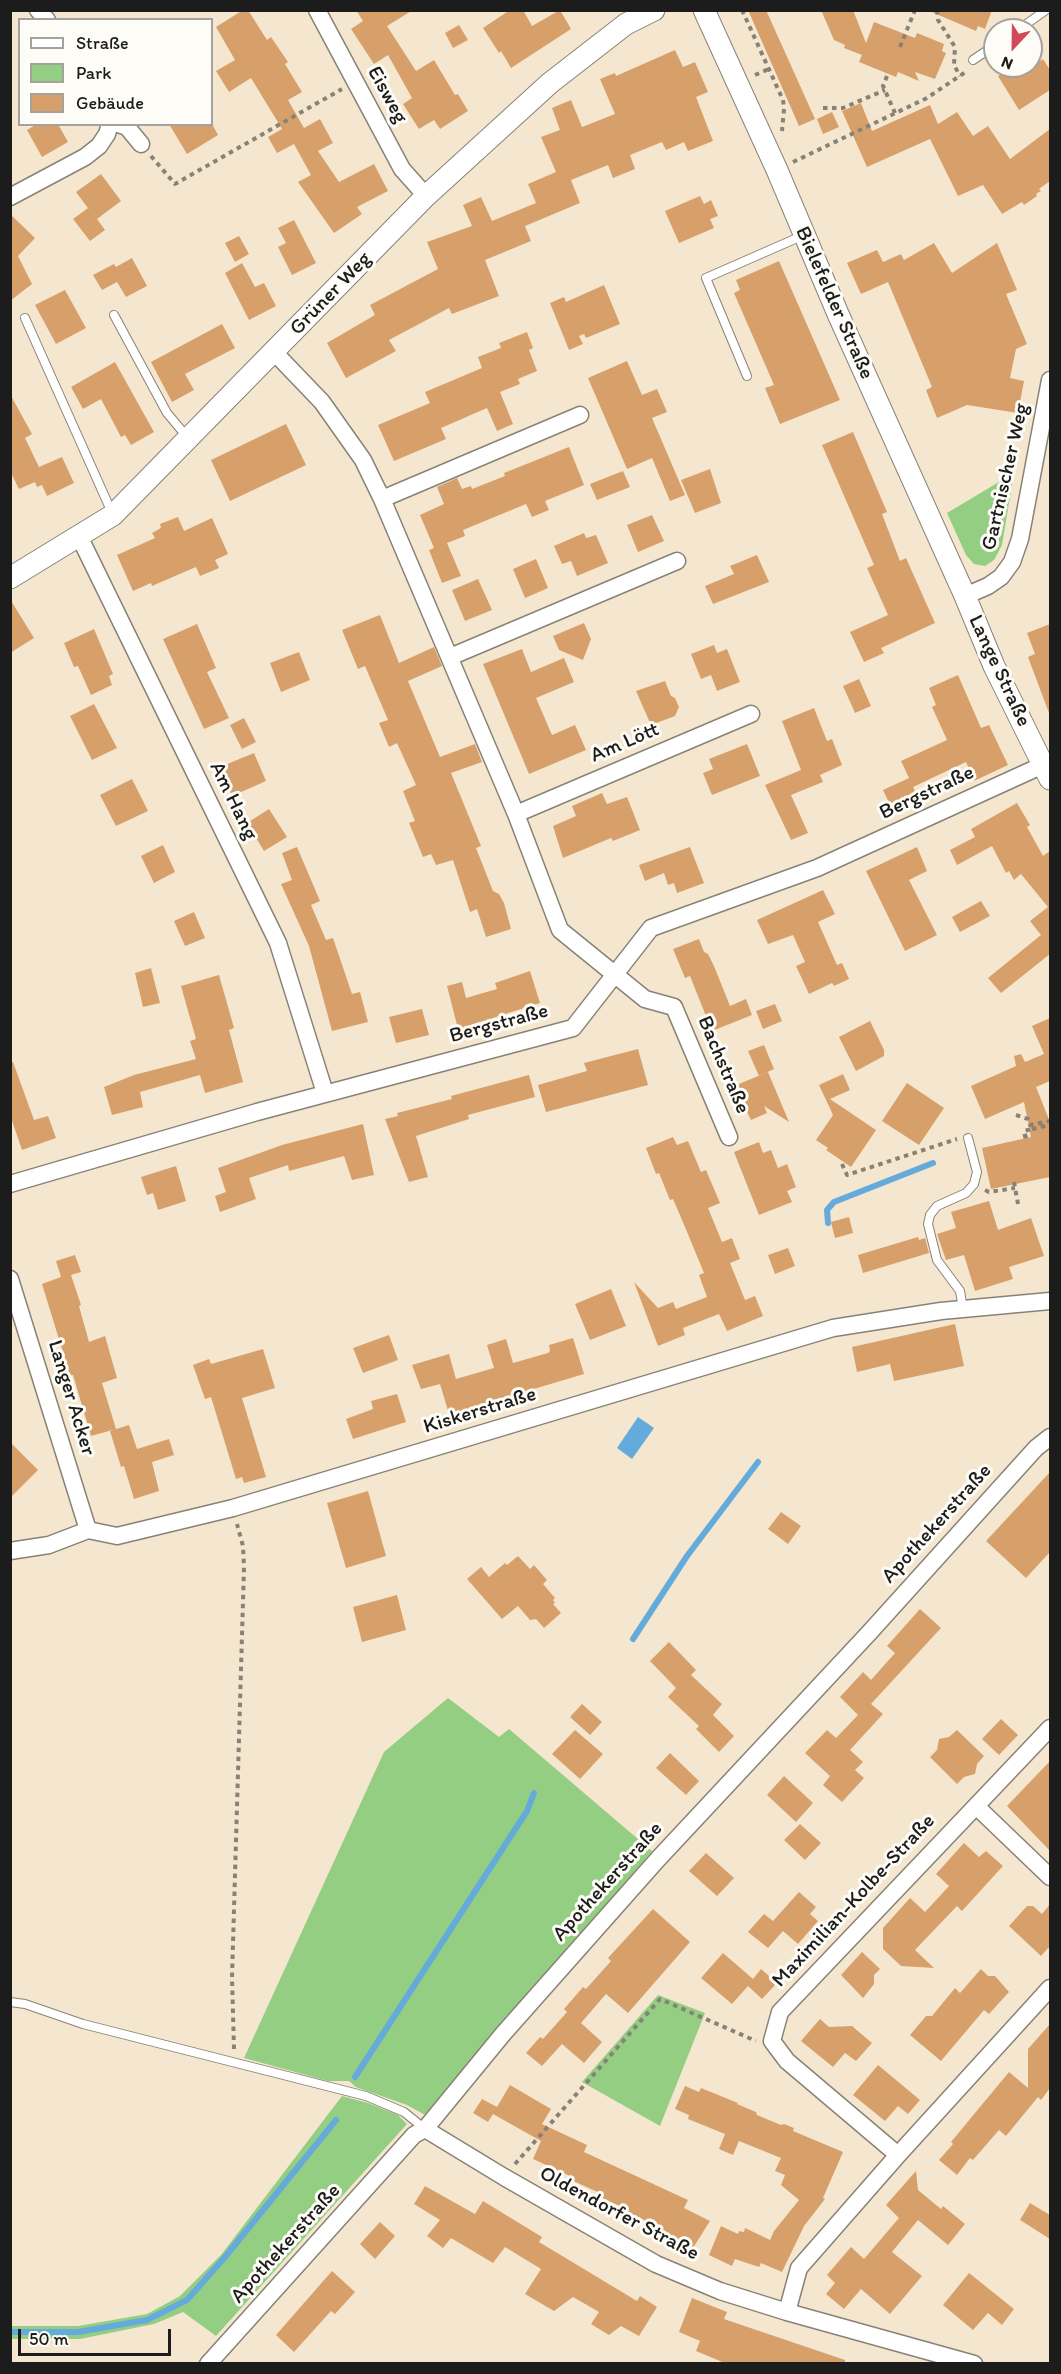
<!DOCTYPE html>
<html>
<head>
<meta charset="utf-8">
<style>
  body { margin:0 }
  #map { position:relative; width:1061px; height:2374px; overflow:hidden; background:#f5e7cf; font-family:Itim,sans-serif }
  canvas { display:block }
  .frame { position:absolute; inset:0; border:12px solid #1c1c1c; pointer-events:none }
  .legend { position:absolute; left:18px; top:18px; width:195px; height:108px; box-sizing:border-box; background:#fdfcf7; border:2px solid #a3a29f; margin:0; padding:8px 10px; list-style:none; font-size:18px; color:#1c1c1c }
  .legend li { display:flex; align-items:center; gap:12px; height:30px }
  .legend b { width:30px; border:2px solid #a3a29f }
  .north { position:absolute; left:983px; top:18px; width:60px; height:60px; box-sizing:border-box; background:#fdfcf7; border:2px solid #a3a29f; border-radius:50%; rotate:202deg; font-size:16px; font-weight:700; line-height:24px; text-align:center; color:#1c1c1c }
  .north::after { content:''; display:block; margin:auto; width:21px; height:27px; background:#d1495b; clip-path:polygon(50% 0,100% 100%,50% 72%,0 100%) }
  .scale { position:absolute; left:18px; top:2329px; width:153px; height:27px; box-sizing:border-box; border:3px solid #1c1c1c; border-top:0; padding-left:8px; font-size:18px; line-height:21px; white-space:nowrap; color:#1c1c1c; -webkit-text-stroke:4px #fdfcf7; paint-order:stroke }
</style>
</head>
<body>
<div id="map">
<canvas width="1061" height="2374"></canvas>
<div class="frame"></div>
<ul class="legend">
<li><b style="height:8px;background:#fff"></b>Straße</li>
<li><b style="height:16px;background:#93ce82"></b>Park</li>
<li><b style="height:16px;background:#d7a06a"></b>Gebäude</li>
</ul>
<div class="north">N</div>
<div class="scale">50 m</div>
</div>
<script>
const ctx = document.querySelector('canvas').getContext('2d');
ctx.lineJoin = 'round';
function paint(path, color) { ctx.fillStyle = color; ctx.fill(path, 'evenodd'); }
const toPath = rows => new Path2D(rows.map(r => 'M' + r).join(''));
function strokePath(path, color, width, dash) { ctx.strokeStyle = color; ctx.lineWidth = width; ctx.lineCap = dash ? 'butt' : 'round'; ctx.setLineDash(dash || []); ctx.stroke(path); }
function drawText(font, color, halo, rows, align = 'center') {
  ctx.font = font + ' Itim,sans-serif'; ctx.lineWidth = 6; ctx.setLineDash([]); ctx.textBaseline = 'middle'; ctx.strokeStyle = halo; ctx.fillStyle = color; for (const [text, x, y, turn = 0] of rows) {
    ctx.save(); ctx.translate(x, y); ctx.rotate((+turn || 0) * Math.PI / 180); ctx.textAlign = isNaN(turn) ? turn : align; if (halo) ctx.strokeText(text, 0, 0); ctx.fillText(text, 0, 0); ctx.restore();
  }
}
const green = toPath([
  [1014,473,1002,545,994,560,985,566,974,564,966,555,947,513],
  [448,1698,499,1737,509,1729,652,1851,427,2116,407,2105,356,2087,349,2081,328,2081,244,2058,384,1752],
  [658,1995,705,2013,660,2126,582,2082],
  [342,2096,368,2103,398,2115,407,2124,216,2336,183,2312,154,2324,80,2339,11,2339,11,2326,78,2326,147,2314,180,2296,221,2255]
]);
const water = toPath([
  [638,1417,654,1428,632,1459,617,1448]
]);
const stream = toPath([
  [828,1223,827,1210,834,1202,933,1163],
  [633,1639,687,1556,758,1462],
  [355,2077,527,1811,534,1793],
  [10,2332,78,2332,147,2320,187,2300,225,2257,336,2120]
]);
const building = toPath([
  [243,10,248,10,267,40,271,37,288,62,285,64,302,92,288,100,304,128,320,119,333,143,318,151,339,182,374,164,388,191,357,207,362,214,334,233,298,182,311,175,294,144,277,153,268,137,282,129,251,78,229,92,216,71,235,60,216,27],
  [356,10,413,10,387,26,416,71,434,60,455,95,458,94,468,111,440,129,434,120,419,129,403,104,412,98,388,55,374,64,351,29,363,21],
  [510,10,523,10,532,26,560,10,571,29,511,68,501,51,499,53,483,28],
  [748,10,766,10,815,119,799,126],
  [821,10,853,10,866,43,874,22,915,38,917,33,944,44,942,51,946,53,935,79,915,72,919,81,898,72,896,77,859,62,862,55,844,48,845,45,834,40],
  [927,10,992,10,985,29,978,26,976,31],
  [459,25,468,40,453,48,445,33],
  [675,50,683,67,695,62,708,92,696,97,713,141,688,151,684,142,666,150,662,142,630,155,635,169,613,178,608,165,571,180,580,203,525,226,531,241,485,260,499,296,452,314,449,308,389,340,396,351,346,378,327,343,375,315,370,305,438,269,427,242,472,226,463,205,481,197,492,221,536,203,528,184,556,172,541,137,560,130,552,108,571,100,582,127,615,114,600,79,615,73,616,76],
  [1043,59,1050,70,1050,90,1019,110,998,76,1013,67,1018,75],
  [861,103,872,131,930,105,938,124,957,112,973,136,988,126,1010,159,1050,129,1050,181,1039,189,1041,191,1036,194,1037,196,1024,205,1022,202,1002,214,983,185,958,196,930,139,867,167,842,111],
  [832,112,839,127,823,134,817,119],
  [37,124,58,124,68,142,42,157,27,130],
  [169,124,212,124,218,135,187,154],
  [101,174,121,201,97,219,105,230,90,241,73,219,88,208,90,211,76,192],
  [700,196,704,204,711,200,718,216,710,219,714,228,679,243,665,211],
  [10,214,35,238,18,256,32,284,10,301],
  [294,220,316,263,292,275,278,247,286,243,278,228],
  [239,236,249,254,235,262,225,243],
  [934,243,952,273,997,243,1017,290,1006,294,1027,344,1016,349,1010,378,1024,381,1018,413,967,405,937,418,926,390,932,387,888,282,861,294,847,263,877,250,883,262,901,254,904,260],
  [132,258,147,286,126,297,117,282,102,290,93,275,114,264,116,267],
  [779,261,840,400,780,424,765,388,774,385,734,293,740,290,736,280],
  [242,263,255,287,264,283,276,306,249,320,225,273],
  [604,285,620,324,586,338,584,334,579,336,583,344,569,350,550,303,564,297,566,302],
  [65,290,86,328,56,344,35,305],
  [222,324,235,348,185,374,194,390,172,402,151,362],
  [527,332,533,348,529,350,537,371,518,379,520,384,500,392,513,424,497,431,487,408,441,428,446,439,394,461,378,425,430,403,425,392,482,368,478,357,501,348,499,343],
  [627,361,642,395,657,389,667,412,652,418,685,495,670,501,652,458,627,469,588,378],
  [115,362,154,432,131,445,125,435,121,437,101,399,83,409,71,387],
  [10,394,32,434,25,438,39,467,62,457,74,483,47,496,42,485,37,487,35,482,19,489,10,471],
  [286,424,306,465,230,501,211,460],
  [853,432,887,512,882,514,900,561,906,558,935,623,881,648,884,653,864,662,850,632,888,615,867,568,874,565,822,445],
  [569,447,584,485,545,501,549,510,532,517,526,504,463,530,465,536,447,543,461,576,442,583,429,550,434,548,420,515,444,504,437,487,457,478,462,489,471,486,472,489,505,476,504,473],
  [710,469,721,503,695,513,681,480],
  [623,471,630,487,597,500,590,484],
  [652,515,664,541,638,552,627,525],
  [178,517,184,531,212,518,228,554,215,560,219,568,200,576,196,567,152,586,151,583,133,591,117,555,155,538,152,533,161,528,160,524],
  [584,533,586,538,596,535,608,563,577,576,571,561,562,564,554,546],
  [757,555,769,582,713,604,705,586,734,574,730,566],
  [536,559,548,588,525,598,513,569],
  [478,579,492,610,465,621,452,590],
  [10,599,34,638,10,653],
  [380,615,399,663,434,647,442,666,408,681,440,757,475,744,482,762,451,773,481,846,476,848,493,891,499,894,504,903,511,929,486,937,477,909,470,912,453,860,436,865,431,854,423,857,409,823,415,821,403,791,416,785,397,743,389,747,379,723,388,720,365,666,358,669,342,630],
  [584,623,591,639,583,660,559,650,553,636],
  [197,624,216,668,207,672,229,718,204,729,163,639],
  [1050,624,1050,712,1049,713,1028,657,1035,654,1027,633],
  [94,629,113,674,109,676,112,685,91,695,78,666,74,667,64,643],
  [714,645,717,653,727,649,740,682,717,691,711,675,701,679,691,654],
  [522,649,531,672,564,658,574,682,536,698,552,735,575,725,586,750,529,774,483,664],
  [299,652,310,680,281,692,270,663],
  [958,675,981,728,989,725,1008,765,974,781,966,762,913,787,918,797,892,809,883,790,909,778,901,761,947,740,932,707,936,705,929,688],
  [859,679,871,706,855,713,843,686],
  [665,681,671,696,675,698,679,707,675,716,651,725,636,691],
  [94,704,117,748,92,760,70,716],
  [814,708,827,741,832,739,842,765,820,775,823,782,791,795,808,833,791,840,765,785,801,770,782,721],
  [244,718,256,742,242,749,230,725],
  [747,744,760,776,712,795,703,773,713,769,709,759],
  [254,753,266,781,232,796,220,767],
  [132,779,148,811,116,826,100,795],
  [602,793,607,804,627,797,640,830,613,841,611,838,563,858,553,826,576,816,572,806],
  [1017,803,1030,825,1027,827,1043,856,1050,851,1050,954,1001,993,988,978,1041,935,1030,921,1048,907,1021,874,1014,880,1009,871,1006,873,992,846,957,865,950,850,975,837,971,829],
  [269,809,287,837,264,851,247,823],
  [163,845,175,872,154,883,141,856],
  [297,847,320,901,311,905,326,940,333,938,352,994,360,992,368,1022,332,1031,309,946,281,884,292,880,282,853],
  [690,847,704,883,677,893,674,883,668,885,664,873,645,881,639,865],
  [917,847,927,871,909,880,937,935,905,951,866,871],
  [823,890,835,914,818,922,837,965,842,963,849,979,834,986,832,983,809,994,796,966,805,962,793,935,768,944,757,920],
  [981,901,990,916,960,932,952,917],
  [194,912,205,938,185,946,174,921],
  [699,939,704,952,708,954,714,966,730,1006,746,999,752,1015,712,1031,690,976,685,978,673,949],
  [151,968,160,1003,143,1007,135,973],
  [530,971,540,1003,458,1029,447,986,462,982,466,998,497,989,495,983],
  [219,975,234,1028,229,1030,243,1082,205,1093,200,1075,140,1092,143,1107,112,1115,104,1087,134,1075,196,1059,190,1041,196,1039,181,986],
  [775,1004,782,1021,763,1029,756,1011],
  [422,1009,429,1035,396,1043,389,1017],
  [1050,1018,1050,1081,1036,1087,1050,1122,1050,1177,991,1189,982,1148,1031,1137,1024,1102,985,1119,971,1086,1016,1066,1014,1056,1021,1054,1025,1062,1044,1054,1032,1026],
  [870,1021,884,1050,884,1056,856,1071,839,1037],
  [764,1045,774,1069,759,1076,748,1051],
  [638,1049,648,1085,546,1112,538,1085,587,1071,584,1063],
  [13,1062,34,1120,48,1116,56,1138,22,1150,10,1115,10,1063],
  [768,1072,789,1122,764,1106,767,1113,751,1120,734,1086],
  [843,1074,850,1090,830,1099,876,1130,851,1167,826,1150,828,1148,816,1140,833,1115,819,1085],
  [529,1075,535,1097,468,1115,469,1119,416,1136,428,1177,409,1182,385,1119,398,1116,397,1113,452,1099,451,1096],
  [907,1083,944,1108,919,1145,882,1121],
  [363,1124,374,1175,352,1180,344,1156,289,1171,288,1165,249,1178,256,1199,220,1212,215,1196,226,1192,218,1168,282,1145],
  [673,1137,677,1145,688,1141,701,1172,706,1170,720,1203,708,1208,722,1242,732,1238,740,1259,730,1263,745,1300,755,1296,763,1316,727,1331,719,1314,683,1328,685,1335,658,1346,634,1282,658,1308,673,1302,676,1309,707,1297,699,1275,704,1273,685,1227,673,1199,670,1200,659,1173,656,1174,646,1148],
  [759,1142,763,1153,771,1150,778,1168,787,1164,796,1187,787,1191,792,1202,759,1215,734,1152],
  [176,1166,186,1201,158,1210,153,1193,147,1195,141,1177],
  [989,1201,998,1230,1031,1218,1044,1256,1009,1267,1013,1279,975,1291,964,1255,946,1260,937,1234,956,1228,951,1212],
  [849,1217,853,1233,835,1238,831,1222],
  [918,1237,919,1240,925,1238,929,1253,863,1273,858,1255],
  [788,1248,795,1266,775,1274,768,1255],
  [75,1255,81,1272,71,1275,81,1305,79,1306,89,1342,105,1336,117,1378,102,1383,116,1429,91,1436,73,1375,70,1375,42,1284,61,1277,56,1261],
  [611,1289,626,1326,590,1340,575,1304],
  [955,1324,964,1366,894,1381,890,1364,857,1372,852,1347],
  [389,1335,398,1360,363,1373,353,1348],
  [573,1338,584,1374,480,1405,483,1415,452,1424,440,1384,421,1389,412,1365,449,1354,456,1379,494,1368,487,1345,506,1339,513,1363,548,1353,550,1351,549,1345],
  [263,1349,275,1388,242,1398,266,1477,244,1483,242,1477,236,1479,211,1397,205,1399,193,1365,209,1359,211,1364],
  [397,1394,406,1422,353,1439,346,1419,373,1409,371,1401],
  [129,1425,137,1449,169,1439,174,1455,152,1462,159,1491,134,1499,124,1466,121,1467,110,1431],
  [10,1442,38,1470,10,1498],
  [1050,1472,1050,1552,1026,1578,986,1541],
  [368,1491,386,1556,346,1568,327,1503],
  [781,1512,801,1526,788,1544,768,1529],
  [518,1556,530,1569,534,1565,547,1580,543,1584,555,1598,553,1600,555,1603,553,1604,561,1613,544,1628,536,1619,530,1620,518,1606,502,1619,467,1579,481,1567,489,1577,505,1563,507,1565],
  [397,1595,406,1630,362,1642,353,1607],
  [920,1609,941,1628,871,1704,883,1714,850,1750,863,1762,855,1770,864,1778,842,1802,823,1785,830,1776,805,1753,827,1730,836,1738,858,1715,840,1697,863,1672,871,1680,895,1653,887,1646],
  [669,1642,696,1670,691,1675,722,1704,713,1715,734,1736,719,1752,696,1729,699,1726,668,1697,676,1688,650,1661],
  [582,1704,602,1722,590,1735,570,1717],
  [1001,1719,1018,1735,999,1755,982,1739],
  [575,1730,603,1754,580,1779,552,1754],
  [957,1730,984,1756,977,1764,975,1774,964,1777,957,1784,930,1757,937,1750,939,1739,949,1737],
  [670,1753,699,1781,686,1795,656,1768],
  [1050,1761,1050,1851,1007,1806],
  [784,1776,813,1803,796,1822,767,1795],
  [800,1824,821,1843,805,1860,784,1840],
  [964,1843,979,1857,986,1851,1003,1866,962,1911,957,1906,915,1950,934,1968,901,1966,883,1949,883,1928,910,1898,925,1912,949,1886,936,1874],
  [706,1853,734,1878,717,1896,689,1871],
  [799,1892,816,1907,810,1914,818,1921,798,1944,783,1931,768,1948,748,1932,764,1914,773,1921],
  [1050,1904,1050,1946,1041,1956,1009,1926,1027,1906,1033,1906,1042,1914],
  [653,1909,690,1942,628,2013,606,1994,581,2023,602,2042,584,2063,562,2044,542,2066,526,2053,540,2037,543,2039,567,2012,564,2009,583,1987,586,1989,611,1961,608,1958],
  [862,1952,880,1969,874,1975,874,1984,863,1998,841,1975],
  [723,1953,753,1979,761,1969,777,1983,762,1999,748,1986,732,2004,701,1978],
  [981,1969,988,1976,995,1976,1009,1992,989,2014,984,2010,941,2061,910,2035,926,2016,932,2016,955,1988,960,1993],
  [820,2019,829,2027,852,2026,872,2043,856,2061,845,2053,833,2067,801,2041],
  [1050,2024,1050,2088,1041,2100,1038,2097,1006,2136,999,2130,973,2160,970,2158,957,2175,939,2160,953,2144,951,2142,1009,2072,1028,2088,1028,2049],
  [878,2065,920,2100,908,2114,898,2106,885,2121,853,2095],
  [510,2085,551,2109,542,2124,587,2145,584,2152,688,2200,684,2208,710,2221,693,2248,658,2231,660,2228,626,2211,626,2209,600,2197,602,2194,571,2180,572,2177,533,2159,541,2141,493,2114,488,2122,473,2113,482,2099,497,2107],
  [685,2086,699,2092,701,2088,738,2103,737,2104,756,2112,757,2115,781,2125,784,2124,794,2128,793,2131,843,2152,823,2198,825,2199,804,2226,782,2272,761,2263,759,2267,735,2259,732,2266,709,2255,721,2226,738,2234,739,2231,744,2232,745,2228,770,2240,774,2231,799,2200,781,2185,785,2175,775,2171,781,2158,739,2141,733,2155,719,2149,725,2134,688,2119,689,2115,675,2109],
  [916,2171,918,2190,941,2209,943,2206,965,2224,948,2245,918,2220,892,2252,922,2276,890,2314,861,2289,844,2309,826,2294,835,2283,827,2275,851,2247,864,2259,899,2218,886,2205],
  [425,2186,475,2214,483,2201,542,2237,539,2242,637,2301,640,2296,657,2307,639,2336,621,2326,609,2335,591,2324,599,2312,573,2297,554,2311,525,2294,541,2269,505,2247,493,2263,451,2238,443,2248,427,2236,440,2220,414,2204],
  [1030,2203,1050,2215,1050,2239,1020,2220],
  [380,2222,395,2236,375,2259,360,2244],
  [332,2271,355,2292,335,2314,331,2311,294,2352,276,2335],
  [969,2273,1014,2309,1002,2325,988,2313,973,2330,943,2305],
  [692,2298,727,2312,724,2319,845,2360,845,2364,727,2364,696,2351,700,2341,679,2332]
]);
const path = toPath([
  [742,10,783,100,784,109,782,131],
  [937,10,938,20,955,47,954,65,960,76],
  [900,47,915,10],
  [755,75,769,69],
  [887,76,883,86,895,113],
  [823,108,843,108,885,90],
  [151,156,175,184,342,89],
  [793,162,927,98,967,71],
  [1016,1115,1028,1119,1030,1125,1050,1121],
  [1032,1129,1050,1125],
  [1027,1135,1025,1136,1024,1131,1032,1129,1031,1127],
  [842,1164,847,1175,957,1139],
  [1014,1182,1018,1204],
  [985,1190,989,1192,1015,1188],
  [234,2049,232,1978,244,1567,243,1546,237,1524],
  [515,2164,660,1999,756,2041]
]);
const service = toPath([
  [1018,30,1046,10],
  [973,60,995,45],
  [114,315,167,413,188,438],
  [25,318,113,515],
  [747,376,706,278,804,235],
  [963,1309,960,1291,937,1260,928,1224,930,1215,937,1206,966,1193,974,1184,977,1172,968,1138],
  [10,2002,25,2004,83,2024,366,2096,404,2112,425,2129]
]);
const minor = toPath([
  [38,10,47,20],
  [317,10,402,169,426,196],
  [118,124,127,127,141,144],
  [10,197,85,157,99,146,107,134,110,124],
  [275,353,322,402,363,460,382,499,516,814,560,930,645,999,674,1007,729,1137],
  [382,499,580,415],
  [79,536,278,943,325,1093],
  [965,596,988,586,1001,577,1012,562,1020,539,1050,380],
  [450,657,677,561],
  [516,814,751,714],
  [10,1184,257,1112,573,1028,651,928,817,868,1043,765],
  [10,1279,88,1530],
  [10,1551,49,1545,88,1530,117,1536,233,1508,833,1328,941,1311,1050,1301],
  [1050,1728,976,1806,1050,1877],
  [425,2129,504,2177,656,2264,720,2291,787,2312,974,2364],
  [898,2155,787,2061,772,2041,780,2012,976,1806],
  [787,2312,799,2268,898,2155,1050,1988],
  [208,2364,414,2135,425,2129,503,2034,658,1859,869,1633,1036,1448,1050,1437]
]);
const tertiary = toPath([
  [704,10,777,170,838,314,965,596,994,666,1050,779],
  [10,578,113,515,426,196,550,83,626,24,654,10]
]);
const pathBridge = toPath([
  [1025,1134,1026,1140]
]);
const streetNames = [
  ["Eisweg",387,95,61],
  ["Grüner Weg",331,294,-46],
  ["Bielefelder Straße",834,303,66],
  ["Gartnischer Weg",1006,477,-77],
  ["Lange Straße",999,671,65],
  ["Am Lött",625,743,-23],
  ["Bergstraße",927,793,-25],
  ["Am Hang",233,801,64],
  ["Bergstraße",499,1024,-15],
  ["Bachstraße",723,1065,67],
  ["Langer Acker",71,1398,73],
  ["Kiskerstraße",480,1411,-17],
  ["Apothekerstraße",937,1524,-48],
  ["Apothekerstraße",608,1882,-48],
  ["Maximilian-Kolbe-Straße",854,1901,-47],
  ["Oldendorfer Straße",619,2214,28],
  ["Apothekerstraße",286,2244,-48]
];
paint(green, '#93ce82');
paint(water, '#64aada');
strokePath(stream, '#64aada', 6);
paint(building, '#d7a06a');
strokePath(service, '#888276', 10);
strokePath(minor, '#888276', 19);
strokePath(tertiary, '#888276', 23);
strokePath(path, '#888276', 4, [4.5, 4.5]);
strokePath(service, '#fff', 8);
strokePath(minor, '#fff', 16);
strokePath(tertiary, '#fff', 21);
strokePath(pathBridge, '#888276', 4, [4.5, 4.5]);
drawText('21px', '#1c1c1c', '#fdfcf7', streetNames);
</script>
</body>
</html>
